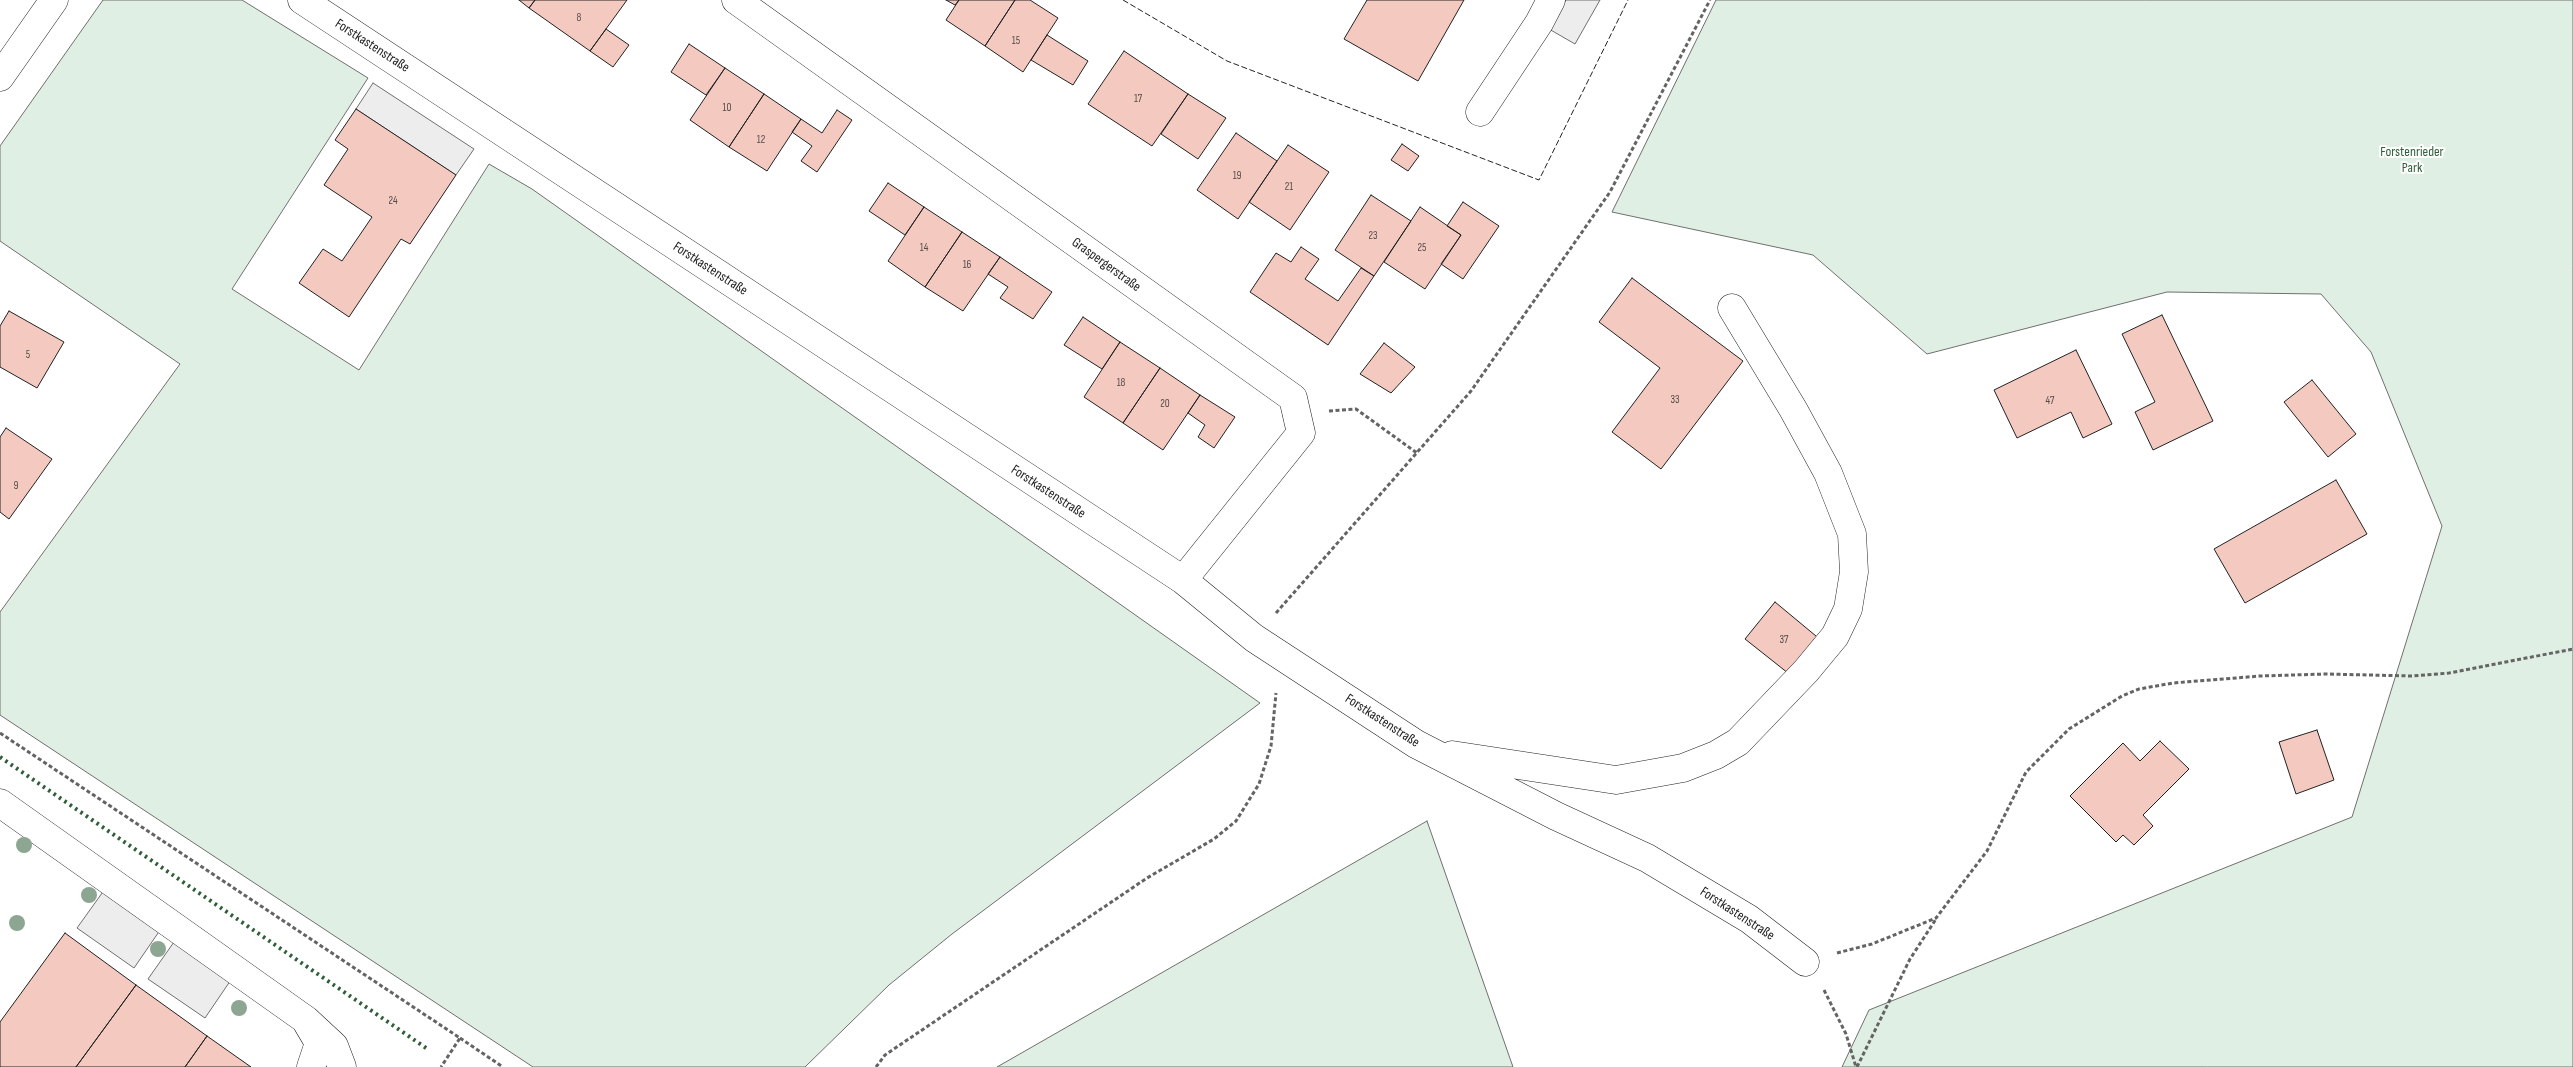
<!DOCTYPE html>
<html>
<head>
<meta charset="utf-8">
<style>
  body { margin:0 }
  canvas { display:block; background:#fff }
</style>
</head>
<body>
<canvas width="2573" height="1067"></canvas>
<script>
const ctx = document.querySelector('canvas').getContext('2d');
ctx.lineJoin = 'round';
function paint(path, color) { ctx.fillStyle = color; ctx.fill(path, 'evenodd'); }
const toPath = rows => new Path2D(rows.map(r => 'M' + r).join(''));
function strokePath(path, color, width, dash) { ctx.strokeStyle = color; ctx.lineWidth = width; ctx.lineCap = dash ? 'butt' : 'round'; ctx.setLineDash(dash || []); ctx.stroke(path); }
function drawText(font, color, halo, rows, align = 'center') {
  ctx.font = font + ' "Sofia Sans Condensed",sans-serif'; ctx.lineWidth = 4; ctx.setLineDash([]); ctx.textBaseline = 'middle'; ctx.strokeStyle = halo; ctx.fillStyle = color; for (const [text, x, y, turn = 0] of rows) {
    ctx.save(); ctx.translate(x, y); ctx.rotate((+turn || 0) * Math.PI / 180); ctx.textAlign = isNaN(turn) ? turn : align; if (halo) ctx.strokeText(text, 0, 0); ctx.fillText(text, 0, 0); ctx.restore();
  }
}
const green = toPath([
  [103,0,242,0,368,78,232,289,359,370,489,164,532,189,1260,703,952,934,889,985,805,1067,533,1067,0,715,0,612,180,364,0,241,0,146,103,0],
  [1716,0,2573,0,2573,1067,1842,1067,1869,1010,2352,817,2442,526,2371,352,2321,294,2167,292,1927,354,1813,255,1612,212,1716,0],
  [1427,821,1513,1067,997,1067,1427,821]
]);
const parking = toPath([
  [1566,0,1600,0,1575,44,1549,29,1566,0],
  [373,83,474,149,456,175,356,109,373,83],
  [110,882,167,920,134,968,77,928,110,882],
  [181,932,237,971,205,1018,148,979,181,932]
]);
const building = toPath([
  [519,0,535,0,529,8,519,0],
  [535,0,627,0,590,51,529,8,535,0],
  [946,0,959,0,955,5,946,0],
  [959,0,1015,0,985,46,946,20,959,0],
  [1015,0,1030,0,1058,18,1023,72,985,46,1015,0],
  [1367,0,1464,0,1418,81,1344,39,1367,0],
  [606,29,629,45,613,67,590,51,606,29],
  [1047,35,1088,61,1073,85,1031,60,1047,35],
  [689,44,725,68,706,95,671,72,689,44],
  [1124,51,1188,94,1152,146,1088,104,1124,51],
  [725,68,764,94,729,147,690,120,725,68],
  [764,94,801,119,767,171,729,147,764,94],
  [1188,94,1226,118,1198,159,1161,134,1188,94],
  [356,109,456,175,410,244,401,239,349,317,299,283,323,249,342,261,372,217,324,185,348,149,335,140,356,109],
  [837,110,852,120,817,172,801,161,812,146,792,132,801,119,822,133,837,110],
  [1236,133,1277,161,1238,219,1197,190,1236,133],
  [1402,144,1419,156,1408,171,1391,160,1402,144],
  [1288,145,1329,172,1290,230,1249,202,1288,145],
  [888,183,924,207,905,235,869,211,888,183],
  [1371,195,1411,221,1374,276,1335,250,1371,195],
  [1463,202,1499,226,1463,279,1441,264,1461,235,1447,226,1463,202],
  [924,207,962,232,925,287,888,261,924,207],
  [1420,207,1461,235,1425,289,1384,262,1420,207],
  [962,232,1000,257,963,311,925,287,962,232],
  [1301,247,1319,259,1305,279,1338,301,1361,268,1374,276,1328,345,1250,292,1276,253,1291,262,1301,247],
  [1000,257,1052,292,1033,319,1000,298,1008,287,988,274,1000,257],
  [1632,278,1743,361,1661,469,1612,432,1660,368,1599,322,1632,278],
  [9,311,64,342,37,388,0,367,0,326,9,311],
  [2162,315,2213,421,2153,450,2135,412,2155,402,2122,334,2162,315],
  [1083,317,1120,342,1102,369,1064,345,1083,317],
  [1120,342,1160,368,1123,423,1084,397,1120,342],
  [1384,343,1415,367,1391,393,1360,374,1384,343],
  [2076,350,2112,424,2083,438,2071,412,2017,438,1994,390,2076,350],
  [1160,368,1200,395,1163,450,1123,423,1160,368],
  [2312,380,2356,434,2328,457,2284,402,2312,380],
  [1200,395,1235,417,1214,448,1198,437,1205,425,1188,413,1200,395],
  [6,428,52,459,9,519,0,512,0,437,6,428],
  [2336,480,2367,534,2245,603,2214,549,2336,480],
  [1775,602,1822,641,1793,677,1745,639,1775,602],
  [2317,730,2334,780,2296,794,2279,742,2317,730],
  [2160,741,2189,769,2143,815,2153,826,2134,845,2123,835,2116,842,2070,796,2123,743,2140,761,2160,741],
  [65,933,136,985,76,1067,0,1067,0,1022,65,933],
  [136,985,207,1036,185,1067,76,1067,136,985],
  [207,1036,251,1067,185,1067,207,1036]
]);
const path = toPath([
  [1329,411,1356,409,1417,453],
  [1276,613,1471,391,1610,192,1710,0],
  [0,733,460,1038,441,1067],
  [1837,953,1872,944,1936,918,1987,851,2026,772,2069,729,2122,696,2139,689,2173,683,2260,676,2326,674,2412,676,2449,673,2573,649],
  [1824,990,1846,1034,1856,1067],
  [460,1038,503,1067],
  [876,1067,885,1055,1147,878,1214,839,1236,821,1259,784,1271,746,1276,693],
  [1857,1067,1910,959,1936,919]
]);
const minor = toPath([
  [302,0,1183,580,1254,638,1416,744,1556,816,1647,858,1749,919,1805,962],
  [736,0,1293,398,1301,433,1183,580],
  [0,77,54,0],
  [1480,112,1539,23,1551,0],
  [1452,755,1616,780,1683,768,1716,755,1738,742,1806,671,1835,636,1848,609,1854,572,1852,534,1828,473,1793,409,1732,308],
  [0,803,306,1020,334,1046,342,1067],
  [306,1021,319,1043,311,1067]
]);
const hedge = toPath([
  [0,757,429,1050]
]);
const fence = toPath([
  [1123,0,1227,61,1539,180,1628,0]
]);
const trees = [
  [24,845],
  [89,895],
  [17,923],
  [158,949],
  [239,1008]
];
const numberNames = [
  ["8",579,18],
  ["15",1016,41],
  ["17",1138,99],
  ["10",727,108],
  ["12",761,140],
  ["19",1237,176],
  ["21",1289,187],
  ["24",393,201],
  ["23",1373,236],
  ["14",924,248],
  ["25",1422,248],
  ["16",967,265],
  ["5",28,355],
  ["18",1121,383],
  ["33",1675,400],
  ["47",2050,401],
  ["20",1165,404],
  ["9",16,486],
  ["37",1784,640]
];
const streetNames = [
  ["Forstkastenstraße",372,46,33],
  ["Graspergerstraße",1106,265,36],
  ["Forstkastenstraße",710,269,33],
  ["Forstkastenstraße",1048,492,33],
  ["Forstkastenstraße",1382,721,33],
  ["Forstkastenstraße",1737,914,33]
];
const parkNames = [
  ["Forstenrieder",2412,152],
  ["Park",2412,168]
];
paint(green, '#e0efe3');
strokePath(green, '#6f6f6f', 1);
paint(parking, '#ededed');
strokePath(parking, '#6f6f6f', 1);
paint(building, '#f3c9c0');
strokePath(building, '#222', 1);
strokePath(minor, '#222', 29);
strokePath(path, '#646464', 3, [4, 2.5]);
strokePath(minor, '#fff', 28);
strokePath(hedge, '#2f5e38', 4, [2.5, 4]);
strokePath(fence, '#222', 1, [6, 2.5]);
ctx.fillStyle = '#8da692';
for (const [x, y] of trees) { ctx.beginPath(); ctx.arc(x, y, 8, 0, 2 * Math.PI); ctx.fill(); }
drawText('11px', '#564c4a', null, numberNames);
drawText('14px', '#222', '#fff', streetNames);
drawText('14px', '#2f5e38', '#fff', parkNames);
</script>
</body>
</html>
